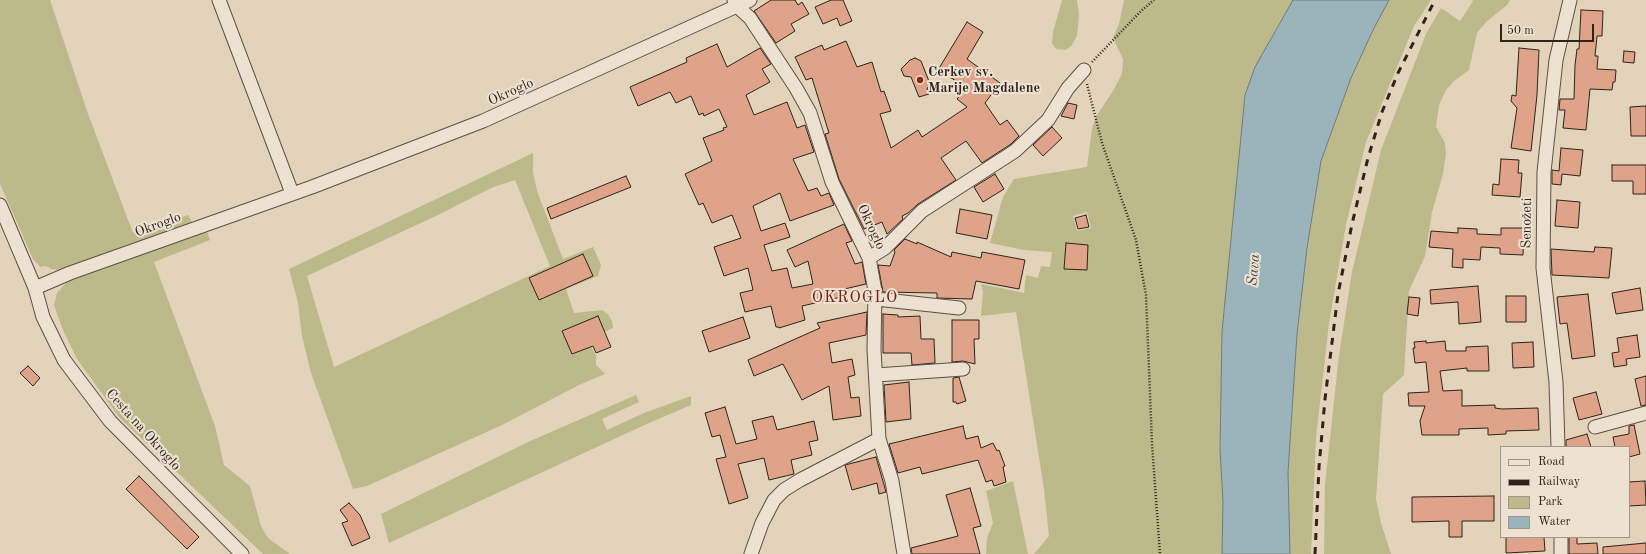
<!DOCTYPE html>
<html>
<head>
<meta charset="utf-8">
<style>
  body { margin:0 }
  #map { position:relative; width:1646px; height:554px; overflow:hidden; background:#e3d3ba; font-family:"Old Standard TT",serif }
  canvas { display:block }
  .legend { position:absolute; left:1500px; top:446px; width:130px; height:92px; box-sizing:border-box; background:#ede2d2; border:1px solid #a19689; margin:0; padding:5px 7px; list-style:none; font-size:12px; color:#2f231c }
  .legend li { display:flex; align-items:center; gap:8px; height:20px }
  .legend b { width:20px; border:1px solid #a19689 }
  .scale { position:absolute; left:1500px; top:24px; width:94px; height:18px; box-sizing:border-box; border:2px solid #2f231c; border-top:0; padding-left:5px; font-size:12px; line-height:14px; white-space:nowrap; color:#2f231c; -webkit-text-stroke:3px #ede2d2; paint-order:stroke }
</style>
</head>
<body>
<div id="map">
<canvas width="1646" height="554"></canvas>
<ul class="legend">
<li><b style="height:5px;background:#ede2d2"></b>Road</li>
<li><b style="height:5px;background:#2f231c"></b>Railway</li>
<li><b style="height:11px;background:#bcba8a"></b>Park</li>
<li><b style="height:11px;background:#9bb4bb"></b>Water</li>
</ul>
<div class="scale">50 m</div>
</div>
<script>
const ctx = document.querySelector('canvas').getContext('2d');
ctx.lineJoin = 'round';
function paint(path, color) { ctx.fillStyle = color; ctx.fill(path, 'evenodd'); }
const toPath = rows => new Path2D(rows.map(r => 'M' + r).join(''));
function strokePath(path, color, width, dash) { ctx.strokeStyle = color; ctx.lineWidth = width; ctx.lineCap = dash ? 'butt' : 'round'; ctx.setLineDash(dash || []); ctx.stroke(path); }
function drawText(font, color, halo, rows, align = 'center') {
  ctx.font = font + ' "Old Standard TT",serif'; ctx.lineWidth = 4; ctx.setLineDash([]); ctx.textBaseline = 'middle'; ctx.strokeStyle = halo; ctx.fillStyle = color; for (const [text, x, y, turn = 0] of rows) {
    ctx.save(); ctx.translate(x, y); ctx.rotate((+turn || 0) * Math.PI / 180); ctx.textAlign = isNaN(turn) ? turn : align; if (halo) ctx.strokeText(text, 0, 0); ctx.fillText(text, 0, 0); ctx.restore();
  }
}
const green = toPath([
  [0,0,50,0,87,111,133,233,188,215,192,222,59,270,51,269,46,266,40,267,33,259,0,184],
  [1062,0,1077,0,1079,15,1077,36,1072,45,1066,50,1056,49,1052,43,1053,32],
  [1124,0,1293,0,1271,38,1245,95,1222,332,1220,450,1223,502,1222,554,1034,554,1049,536,1044,489,1016,312,981,316,983,292,981,284,1024,293,1026,275,1038,278,1041,266,1050,267,1052,252,1024,250,990,243,1003,197,1014,179,1087,167,1092,128,1097,115,1113,91,1122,74,1123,59,1113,38,1119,24],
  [1087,212,1091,228,1077,231,1073,216],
  [1389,0,1431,0,1414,26,1366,142,1346,225,1329,323,1316,438,1311,554,1290,554,1288,472,1297,334,1307,248,1321,161,1351,78,1373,30],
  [1472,0,1510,0,1507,5,1486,22,1477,33,1469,70,1454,81,1446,90,1439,105,1436,127,1445,143,1446,154,1443,174,1432,212,1425,256,1409,291,1404,375,1383,394,1376,499,1381,523,1391,554,1324,554,1325,485,1339,355,1352,272,1381,150,1426,34,1441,8,1460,21,1473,1],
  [533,153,533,172,537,191,563,259,593,247,601,265,598,276,566,289,574,313,602,310,608,314,612,321,613,328,588,340,596,356,596,365,605,374,579,385,502,425,367,486,353,489,311,373,302,336,298,303,289,269],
  [515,180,550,266,334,367,307,276,440,214,491,188],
  [207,232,210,240,154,262,215,426,224,465,250,486,261,526,268,538,290,554,263,554,119,417,77,359,62,328,54,305,57,293,65,284,75,277],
  [636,395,639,402,602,419,607,430,644,413,691,396,691,405,649,423,389,543,381,514,528,442],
  [1013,481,1028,554,986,554,987,538,993,523,986,491]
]);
const water = toPath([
  [1293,0,1389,0,1373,30,1351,78,1321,161,1307,248,1297,334,1288,472,1290,554,1222,554,1223,502,1220,450,1222,332,1245,95,1255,67,1293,0]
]);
const building = toPath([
  [771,0,795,0,798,5,802,2,809,14,791,24,795,31,776,43,754,11,771,0],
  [831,0,843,0,852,21,840,26,837,18,823,24,815,7,831,0],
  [1581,10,1603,11,1602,36,1597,36,1595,56,1598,56,1597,69,1616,70,1615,82,1613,82,1612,90,1590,89,1586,130,1563,128,1565,110,1559,110,1560,99,1574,99,1575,65,1577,49,1579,49,1581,10],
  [967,22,983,32,967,59,1000,83,985,103,1000,125,1007,120,1019,136,1011,144,982,163,966,141,941,158,956,180,918,204,908,213,902,216,903,219,887,234,882,222,864,229,839,179,825,134,829,133,812,78,806,80,795,57,822,45,824,50,846,41,857,67,872,62,881,92,884,91,891,111,880,114,891,148,918,130,922,137,967,107,957,99,966,87,938,70,967,22],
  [717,44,727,67,760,48,771,64,762,69,770,82,746,95,754,115,787,102,797,128,805,125,814,152,793,159,808,191,817,188,821,196,829,193,834,205,790,221,780,193,753,206,761,231,785,223,790,237,764,245,772,271,787,268,792,288,813,284,808,261,795,267,787,250,844,224,852,241,846,243,855,264,862,262,866,284,840,290,841,297,802,306,805,320,779,328,779,327,776,327,771,306,745,312,740,293,753,290,748,268,724,276,714,247,741,238,732,215,712,223,703,203,699,205,685,174,712,161,703,138,724,130,723,128,727,127,719,109,704,116,703,113,699,115,691,96,676,103,670,92,638,106,630,87,687,62,686,58,717,44],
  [1519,48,1539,50,1537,95,1531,151,1511,148,1517,108,1511,101,1512,95,1516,96,1519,48],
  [1624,51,1635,52,1634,63,1623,62,1624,51],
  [915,58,921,61,930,84,930,87,927,88,929,94,919,97,911,77,904,76,901,69,910,60,915,58],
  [1068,103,1077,105,1074,119,1061,116,1068,103],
  [1646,106,1646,136,1631,136,1630,107,1646,106],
  [1052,127,1062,138,1043,156,1033,145,1052,127],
  [1561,148,1583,150,1580,176,1562,174,1561,185,1552,184,1552,170,1559,171,1561,148],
  [1501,159,1519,160,1518,173,1522,173,1520,197,1492,195,1493,184,1499,185,1501,159],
  [1612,165,1646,165,1646,194,1633,194,1633,181,1612,181,1612,165],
  [995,174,1004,189,983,202,974,187,995,174],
  [626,176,631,187,551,219,547,208,626,176],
  [1557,200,1580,202,1578,228,1555,226,1557,200],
  [960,209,992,215,987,239,956,233,960,209],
  [1086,215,1089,227,1078,229,1075,218,1086,215],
  [1458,228,1477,229,1477,234,1501,235,1501,228,1524,228,1523,255,1500,254,1500,248,1481,247,1480,260,1463,259,1463,268,1452,267,1453,249,1429,247,1431,231,1458,233,1458,228],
  [905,239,917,244,917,242,951,257,952,252,981,258,982,252,1025,260,1019,289,976,281,972,299,937,298,937,293,883,292,878,265,890,266,895,252,894,250,905,239],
  [1066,243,1088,245,1087,270,1064,269,1066,243],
  [1595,247,1612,248,1609,278,1552,275,1551,249,1594,252,1595,247],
  [583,254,593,276,539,300,529,278,583,254],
  [1478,286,1481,322,1459,324,1458,302,1431,304,1430,290,1478,286],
  [1640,288,1643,310,1616,314,1612,293,1640,288],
  [1588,294,1595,356,1572,359,1567,323,1560,324,1557,297,1588,294],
  [1506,296,1526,296,1526,322,1506,322,1506,296],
  [1409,297,1420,298,1418,316,1407,314,1409,297],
  [867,312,866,335,829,343,832,363,852,359,855,375,848,377,851,398,859,397,861,416,833,420,829,386,802,400,783,364,754,376,748,360,820,328,817,323,867,312],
  [883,314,898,315,898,317,920,316,921,339,934,339,935,363,912,365,911,353,883,353,883,314],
  [598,316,611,347,596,353,593,346,572,354,562,331,598,316],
  [743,317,750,338,709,352,702,331,743,317],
  [952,320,979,320,979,339,974,339,975,364,963,361,952,362,952,320],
  [1637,335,1640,357,1626,359,1627,365,1614,367,1612,353,1619,352,1617,338,1637,335],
  [1426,341,1426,343,1445,341,1446,351,1466,351,1466,347,1488,346,1489,371,1467,371,1467,368,1440,371,1443,391,1462,390,1462,406,1495,405,1495,408,1502,409,1538,408,1539,430,1506,431,1506,434,1488,435,1488,428,1459,429,1459,435,1422,435,1420,421,1425,406,1409,406,1408,393,1429,392,1426,362,1415,363,1413,348,1415,348,1414,342,1426,341],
  [1533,342,1534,367,1513,368,1512,343,1533,342],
  [28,366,40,378,33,386,20,373,28,366],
  [1646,376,1646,405,1641,406,1635,379,1646,376],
  [959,377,966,401,957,404,956,402,953,402,953,378,959,377],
  [909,382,911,419,886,422,884,385,909,382],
  [1596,392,1602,414,1579,420,1573,398,1596,392],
  [725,407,736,444,757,439,752,421,773,416,777,430,814,421,818,440,809,442,812,455,791,460,794,474,769,480,764,458,738,464,748,498,729,504,716,459,726,457,720,435,712,437,705,413,725,407],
  [1634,425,1640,454,1629,457,1629,447,1615,447,1613,437,1629,434,1629,426,1634,425],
  [963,426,966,439,978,436,981,448,993,443,997,451,999,450,1005,466,1003,467,1006,482,994,486,992,480,986,482,978,460,922,474,920,467,898,473,889,444,963,426],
  [1587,434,1591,447,1566,447,1566,440,1587,434],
  [876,457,886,492,879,494,877,483,852,490,845,465,876,457],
  [139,476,199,537,187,549,126,489,139,476],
  [1645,481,1646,505,1629,506,1629,482,1645,481],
  [970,488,981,526,973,528,980,554,912,554,911,548,958,536,946,495,970,488],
  [1494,496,1494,521,1462,521,1462,537,1449,537,1449,521,1412,522,1412,497,1494,496],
  [349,503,360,515,370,538,352,546,342,523,348,521,340,510,349,503],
  [1506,537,1544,537,1545,551,1506,553,1506,537],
  [1569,537,1577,537,1577,544,1597,543,1598,554,1569,554,1569,537],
  [1646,543,1646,554,1603,554,1603,547,1646,543]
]);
const path = toPath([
  [1092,62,1141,11,1154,0],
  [1087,84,1102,143,1136,240,1146,295,1152,444,1160,554]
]);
const minor = toPath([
  [219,0,292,193],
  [750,0,737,6,750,18,796,88,810,113,832,182,869,258,875,291,874,349,879,439,800,480,784,490,774,500,762,523,751,554],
  [0,205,35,288,43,317,64,360,110,421,242,554],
  [869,258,885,248,922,211,1015,151,1048,120,1068,88,1084,70],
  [35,288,70,273,312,187,483,121,737,6,734,0],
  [876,299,959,308],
  [876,375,963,369],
  [1595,427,1646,413],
  [879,439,892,481,904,554],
  [1558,447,1556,382,1543,268,1544,172,1556,60,1570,0],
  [1561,537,1561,554]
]);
const rail = toPath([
  [1315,554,1319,467,1325,399,1338,294,1352,224,1368,158,1382,112,1398,73,1435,0]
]);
const markers = [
  [920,80,4,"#8f2418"]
];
const poiNames = [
  ["Cerkev sv.",928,72],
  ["Marije Magdalene",928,88]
];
const streetNames = [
  ["Okroglo",511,92,-24],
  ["Senožeti",1527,223,-89],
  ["Okroglo",158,225,-20],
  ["Okroglo",871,227,65],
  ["Cesta na Okroglo",143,430,48]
];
const waterNames = [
  ["Sava",1254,270,-85]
];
const quarterNames = [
  ["OKROGLO",855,298]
];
paint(green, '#bcba8a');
paint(water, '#9bb4bb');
strokePath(water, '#707a7b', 1);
paint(building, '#dea388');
strokePath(building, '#2f231c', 1);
strokePath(minor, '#5c4f44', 15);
strokePath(path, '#2f231c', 2.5, [1, 2]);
strokePath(minor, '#ede2d2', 13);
strokePath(rail, '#2f231c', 3, [7, 7]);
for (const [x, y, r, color] of markers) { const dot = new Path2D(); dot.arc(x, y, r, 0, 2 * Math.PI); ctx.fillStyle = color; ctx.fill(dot); strokePath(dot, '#ede2d2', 1.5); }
drawText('bold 14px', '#2f231c', '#ede2d2', poiNames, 'left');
drawText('14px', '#2f231c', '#ede2d2', streetNames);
drawText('italic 15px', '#4a4744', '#ede2d2', waterNames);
ctx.letterSpacing = '1px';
drawText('16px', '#7a1f14', '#ede2d2', quarterNames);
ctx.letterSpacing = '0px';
</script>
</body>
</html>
